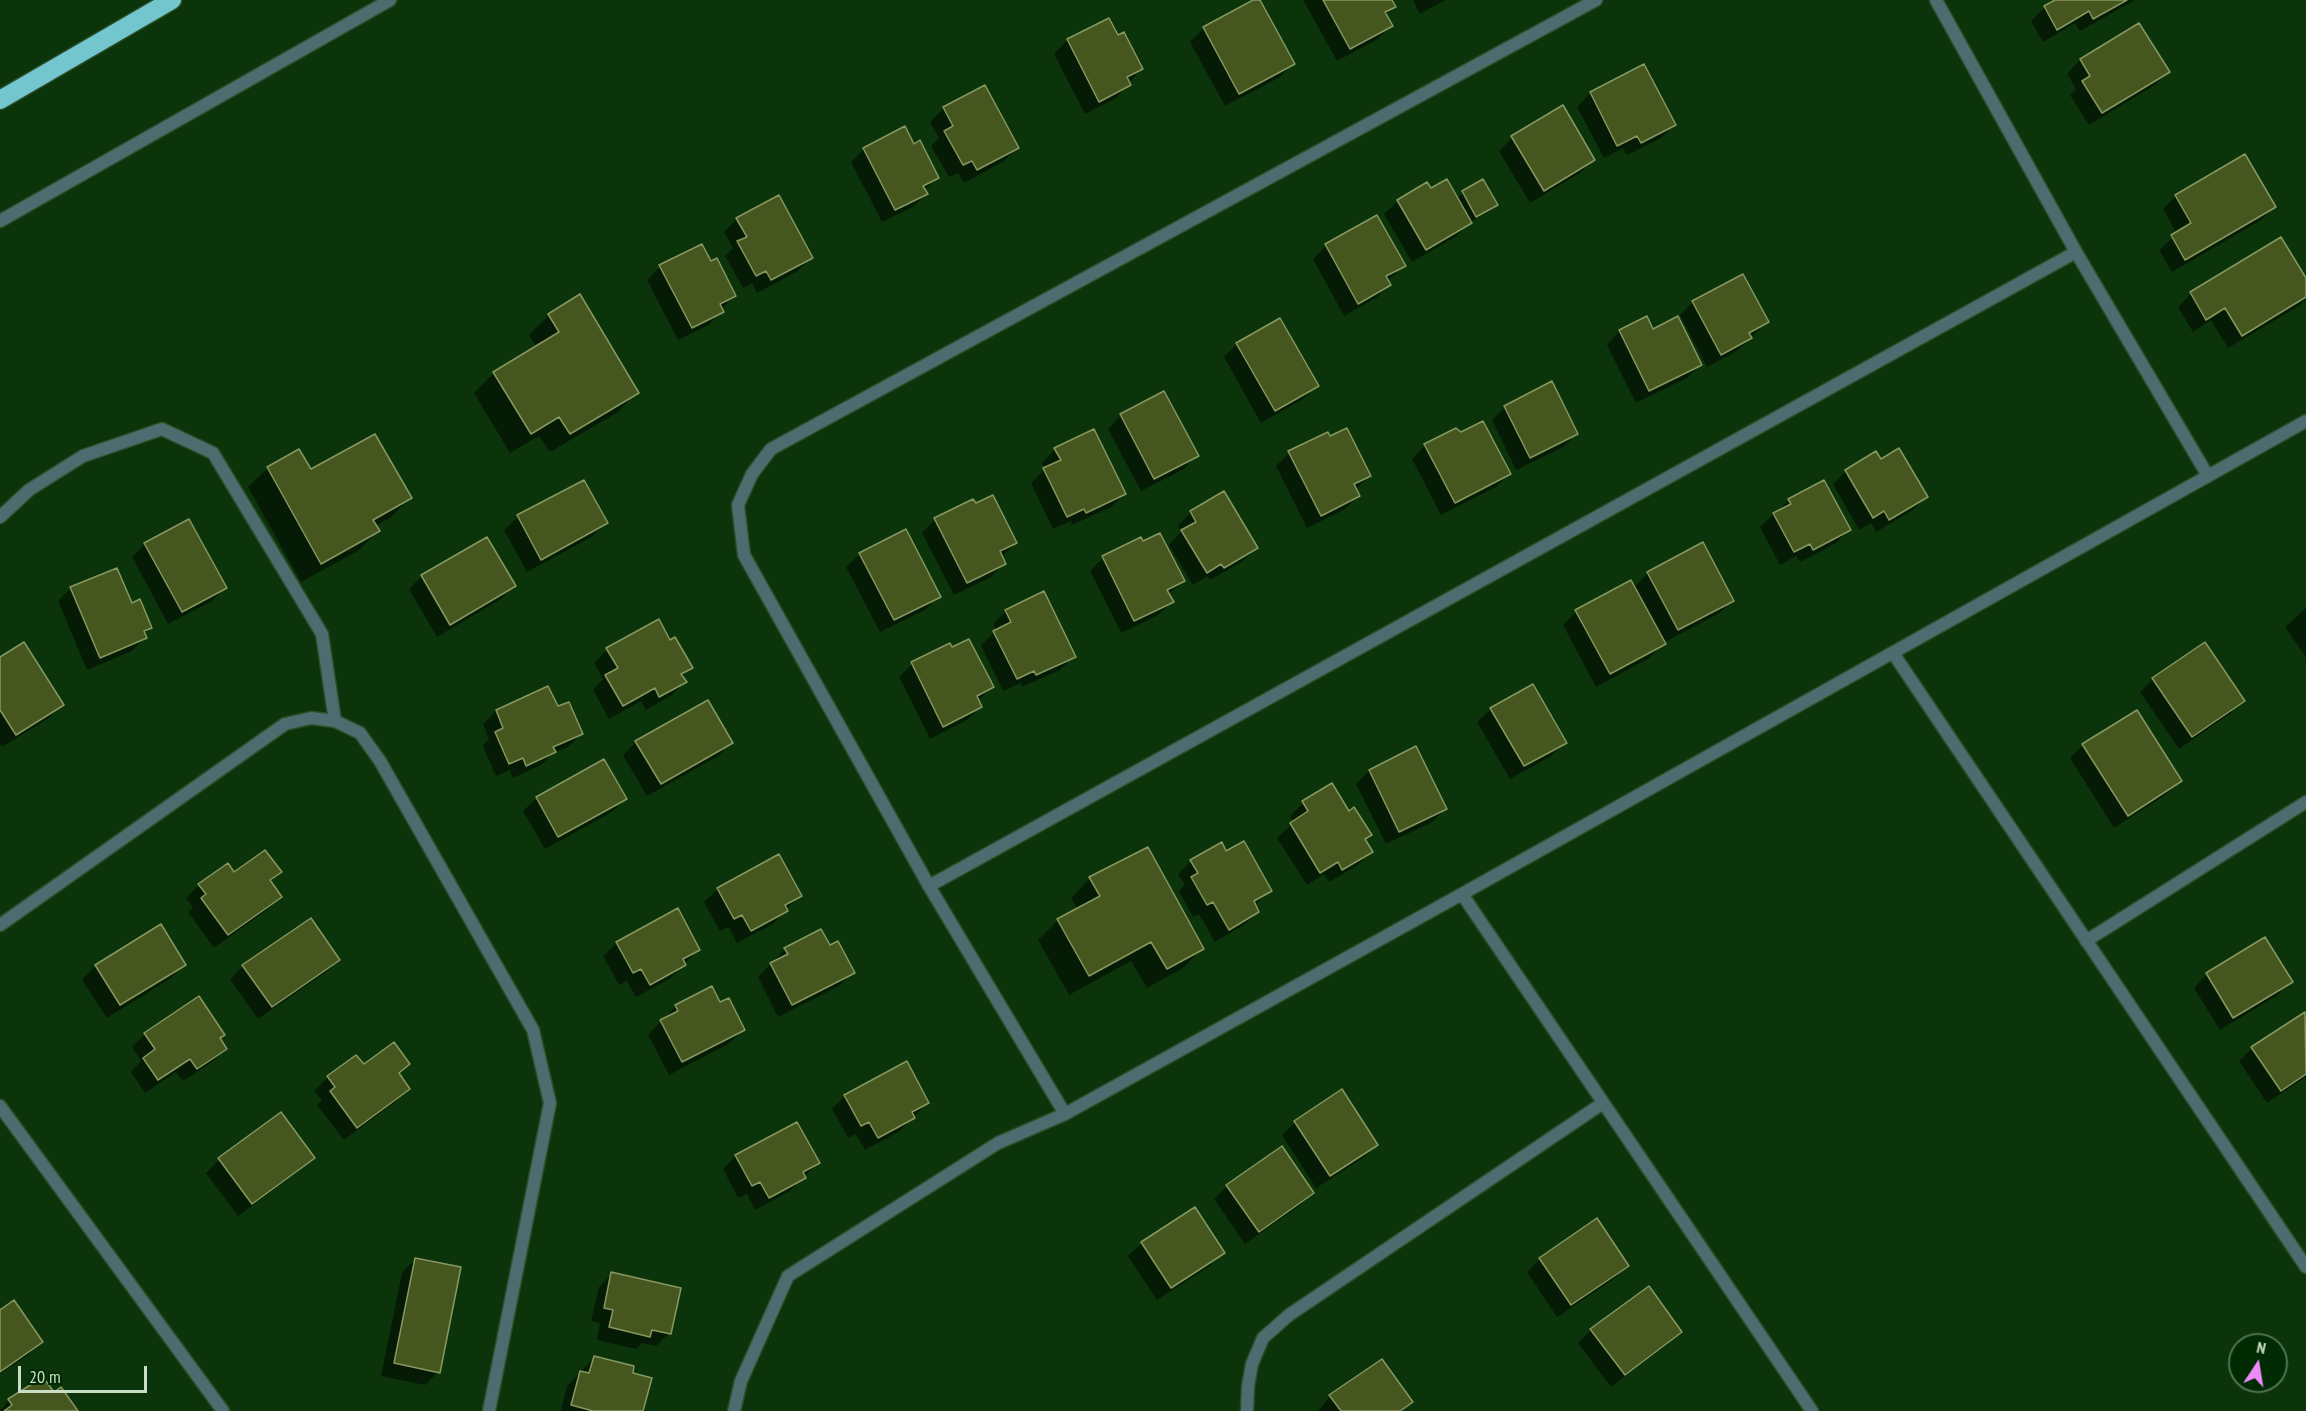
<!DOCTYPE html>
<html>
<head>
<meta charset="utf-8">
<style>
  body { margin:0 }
  #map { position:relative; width:2306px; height:1411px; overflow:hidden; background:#0b340b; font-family:"PT Sans Narrow",sans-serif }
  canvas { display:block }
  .north { position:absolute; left:2228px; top:1333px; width:60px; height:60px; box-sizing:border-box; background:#002a02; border:2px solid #507250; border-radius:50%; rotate:12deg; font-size:16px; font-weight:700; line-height:24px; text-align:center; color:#c8dec6 }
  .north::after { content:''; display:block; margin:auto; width:21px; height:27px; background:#ed8cf9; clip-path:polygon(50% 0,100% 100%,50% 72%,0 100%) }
  .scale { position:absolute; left:18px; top:1366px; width:129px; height:27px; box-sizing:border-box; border:3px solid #c8dec6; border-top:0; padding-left:8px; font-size:18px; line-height:21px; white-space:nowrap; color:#c8dec6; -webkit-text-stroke:4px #002a02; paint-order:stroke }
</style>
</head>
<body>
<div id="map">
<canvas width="2306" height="1411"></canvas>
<div class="north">N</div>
<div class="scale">20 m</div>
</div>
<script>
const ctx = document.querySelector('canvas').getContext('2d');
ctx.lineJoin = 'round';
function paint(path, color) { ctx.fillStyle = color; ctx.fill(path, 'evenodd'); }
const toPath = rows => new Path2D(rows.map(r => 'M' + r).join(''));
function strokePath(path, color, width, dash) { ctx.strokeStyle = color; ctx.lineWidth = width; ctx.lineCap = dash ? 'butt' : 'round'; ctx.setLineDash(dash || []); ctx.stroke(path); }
const shadow = toPath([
  [1256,0,1258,0,1293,63,1280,77,1225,106,1190,42,1203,29],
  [1303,0,1391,0,1394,6,1385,15,1391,26,1378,39,1337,61],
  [1413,0,1445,0,1420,14],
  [2054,0,2135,0,2080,31,2075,23,2043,42,2031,21,2044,8,2055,2],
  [1108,20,1117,37,1141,69,1116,98,1085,114,1054,54,1067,40],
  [2138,25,2168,72,2155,85,2089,125,2070,95,2076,89,2067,74,2080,60],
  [1643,66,1674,125,1661,138,1627,155,1623,148,1604,158,1577,107,1590,93],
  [984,87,1017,148,1004,161,964,183,958,173,949,177,931,146,939,138,930,122,944,108],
  [1512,138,1593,160,1580,173,1530,203,1499,151],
  [913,146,937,177,924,191,926,194,913,207,882,222,851,162,864,149],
  [1483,181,1496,205,1490,211,1470,222,1457,236,1412,262,1384,214,1398,201,1427,184,1431,191,1456,199,1463,193],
  [2176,196,2274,207,2261,220,2172,272,2159,250,2177,234,2163,209],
  [737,219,811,258,798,271,757,293,752,283,743,288,725,256,733,248,724,232],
  [2281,239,2306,281,2306,299,2300,305,2228,348,2211,320,2193,332,2178,307,2191,294],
  [1326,246,1404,266,1387,281,1389,285,1376,298,1344,316,1313,259],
  [710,263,734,295,709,325,678,340,647,280,660,267],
  [1693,302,1767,322,1737,351,1707,367,1680,315],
  [549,315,637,392,618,412,550,452,539,436,510,453,474,393,494,373,537,347,529,335],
  [1620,331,1653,331,1700,365,1687,378,1636,403,1607,345],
  [1237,344,1317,386,1303,399,1261,423,1224,357],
  [1505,407,1576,434,1563,447,1516,470,1492,420],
  [1121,415,1197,455,1184,469,1141,491,1108,429],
  [1329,438,1369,476,1355,490,1358,496,1345,509,1307,528,1276,466,1289,453],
  [1425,445,1509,474,1496,487,1441,515,1412,459],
  [1055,449,1124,494,1111,507,1072,525,1071,521,1053,529,1031,483,1045,469,1042,463],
  [1880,461,1926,497,1913,510,1876,532,1871,523,1859,530,1833,484,1846,471],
  [268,468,310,471,410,498,390,518,375,526,378,531,358,551,301,582,248,487],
  [584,482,606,523,593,536,527,572,504,530,518,517],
  [1789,500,1850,529,1836,543,1800,562,1796,556,1780,565,1760,527],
  [1191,512,1256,548,1243,561,1210,580,1208,576,1193,585,1169,545,1181,532,1178,526],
  [935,520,1016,543,1001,557,1004,563,991,577,954,595,922,533],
  [145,544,225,588,212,601,168,624,132,557],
  [860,554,939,596,925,610,880,632,846,567],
  [1103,558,1183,581,1168,595,1172,602,1158,615,1121,633,1090,571],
  [1648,573,1732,601,1718,614,1663,643,1651,657,1596,687,1563,625,1576,612,1633,588],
  [422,576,514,586,501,599,437,637,409,589],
  [71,588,131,605,150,628,144,634,145,638,132,651,87,670,58,601],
  [2306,608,2306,657,2285,627],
  [1006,611,1074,656,1060,670,1022,687,1021,683,1003,691,981,645,996,631,993,624],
  [607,650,691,667,681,677,685,682,672,695,646,710,641,701,609,719,593,690,603,679,594,663],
  [0,659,62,704,49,718,2,747,0,744],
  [912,664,992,687,978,701,981,707,967,720,930,739,899,677],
  [2153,679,2243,700,2230,714,2179,749,2140,692],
  [548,688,557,708,581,734,568,747,553,753,541,765,513,778,510,770,496,776,483,746,489,739,483,724,496,711],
  [1491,709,1565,743,1551,756,1510,779,1477,722],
  [636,742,731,743,718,756,647,796,623,755],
  [2083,745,2180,781,2167,794,2114,828,2070,758],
  [1415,748,1445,809,1432,822,1386,844,1356,784,1369,771],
  [537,798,625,799,612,812,545,849,523,811],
  [1303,803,1349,813,1370,835,1364,840,1371,852,1358,865,1329,882,1324,874,1307,885,1277,838,1294,822,1290,816],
  [1225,853,1270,891,1254,906,1258,912,1244,925,1215,942,1199,914,1193,917,1179,891,1185,885,1178,874,1191,861],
  [280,872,269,882,280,897,267,910,214,948,188,912,193,908,186,898,199,885,234,874],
  [1090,878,1202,949,1183,968,1147,988,1131,961,1069,995,1038,940,1058,920,1078,910,1071,898],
  [718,889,800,895,773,924,737,943,729,927,720,931,704,902],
  [160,926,184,965,171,978,107,1018,82,980,95,966],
  [617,943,698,950,671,978,636,997,627,981,619,985,603,956],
  [829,947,853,972,839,986,778,1017,758,977,785,949],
  [339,960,325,973,258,1019,230,979,243,966],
  [2207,974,2291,981,2278,995,2220,1030,2194,988],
  [719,1004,743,1030,730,1043,669,1075,648,1035,676,1006],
  [2304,1014,2306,1077,2267,1103,2239,1061,2252,1048],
  [145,1034,219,1039,225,1049,212,1062,183,1081,176,1072,145,1093,131,1072,141,1061,132,1047],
  [356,1057,363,1067,408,1064,398,1074,408,1089,395,1102,344,1140,317,1105,322,1100,314,1091,328,1077],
  [845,1096,928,1102,900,1131,865,1150,856,1134,848,1138,832,1109],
  [281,1114,313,1158,299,1171,238,1216,206,1173,219,1160],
  [1295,1122,1376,1145,1363,1158,1316,1188,1282,1135],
  [736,1156,818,1163,790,1191,755,1210,747,1194,738,1198,723,1169],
  [1227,1186,1313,1192,1299,1206,1245,1244,1214,1199],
  [1194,1209,1223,1252,1210,1266,1157,1300,1128,1256,1142,1243],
  [415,1259,438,1372,425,1385,381,1376,402,1273],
  [1540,1259,1627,1266,1614,1279,1557,1317,1527,1272],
  [612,1274,669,1333,656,1346,642,1343,636,1349,597,1340,600,1323,591,1321,599,1287],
  [0,1311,41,1342,28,1355,0,1374],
  [1591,1330,1680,1332,1667,1345,1611,1387,1578,1343],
  [594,1358,631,1374,642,1411,561,1411,567,1386],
  [53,1394,76,1411,0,1411,9,1400],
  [1330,1396,1411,1401,1401,1411,1318,1411]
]);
const building = toPath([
  [1253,0,1260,0,1295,64,1239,94,1203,27,1253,0],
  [1323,0,1392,0,1396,7,1385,12,1393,26,1350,49,1323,0],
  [2055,0,2127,0,2093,19,2089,11,2057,30,2044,6,2055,0],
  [1109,18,1118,35,1124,32,1143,69,1127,77,1131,85,1099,102,1067,39,1109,18],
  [2139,23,2170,72,2102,113,2082,81,2090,76,2080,59,2139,23],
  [1644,64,1676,125,1641,143,1637,136,1617,146,1590,92,1644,64],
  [985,85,1019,148,977,170,972,161,963,165,944,131,953,126,943,107,985,85],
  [1563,105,1595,160,1544,191,1511,136,1563,105],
  [905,126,914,144,920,140,939,178,923,186,928,194,895,210,863,148,905,126],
  [2245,154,2276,207,2185,260,2171,235,2191,223,2175,195,2245,154],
  [1447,179,1472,223,1426,250,1397,200,1427,182,1431,188,1447,179],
  [1483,179,1498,205,1476,217,1462,191,1483,179],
  [779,195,813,258,771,280,766,271,756,276,737,241,747,237,736,218,779,195],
  [1377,215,1406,266,1386,276,1391,285,1358,304,1325,244,1377,215],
  [2281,237,2306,278,2306,297,2242,336,2225,308,2206,320,2190,292,2281,237],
  [702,244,711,261,717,258,736,296,720,304,724,312,692,328,659,265,702,244],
  [1743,274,1769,322,1749,333,1752,338,1721,355,1692,301,1743,274],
  [580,294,639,393,570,434,559,417,531,434,493,372,559,332,548,314,580,294],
  [1647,316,1653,329,1678,316,1702,365,1649,391,1619,330,1647,316],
  [1280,318,1319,386,1275,411,1236,343,1280,318],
  [1552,381,1578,434,1530,458,1504,406,1552,381],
  [1164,391,1199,456,1154,479,1120,414,1164,391],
  [1483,421,1511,474,1455,503,1424,444,1456,428,1461,432,1483,421],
  [1347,428,1371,476,1354,484,1360,496,1321,516,1288,451,1328,432,1330,436,1347,428],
  [1094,429,1126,494,1086,513,1084,509,1067,517,1043,468,1061,460,1054,448,1094,429],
  [375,434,412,498,373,520,380,531,321,564,267,467,299,449,311,469,375,434],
  [1899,448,1928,497,1889,520,1884,511,1873,518,1845,470,1876,451,1881,459,1899,448],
  [584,480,608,523,541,560,517,515,584,480],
  [1824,480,1851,530,1813,550,1810,544,1794,552,1773,513,1791,504,1788,499,1824,480],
  [1224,491,1258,548,1224,568,1221,564,1207,573,1181,530,1196,522,1190,511,1224,491],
  [993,495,1017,543,1000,551,1006,564,967,583,934,518,973,499,976,503,993,495],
  [189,519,227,588,182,612,144,543,189,519],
  [906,529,941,597,894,620,859,553,906,529],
  [1160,533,1185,581,1167,590,1174,602,1134,621,1102,556,1141,537,1143,541,1160,533],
  [487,537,516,586,450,625,421,575,487,537],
  [1703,542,1734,601,1678,630,1647,572,1703,542],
  [117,568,132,603,140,599,152,628,144,631,147,638,100,658,70,587,117,568],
  [1631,580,1666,644,1610,674,1575,610,1631,580],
  [1044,591,1076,657,1036,675,1034,671,1017,679,993,631,1011,622,1005,610,1044,591],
  [659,619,670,640,675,637,693,668,681,674,687,682,659,697,655,688,623,706,605,675,618,668,606,648,659,619],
  [969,639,994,687,977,696,982,707,943,727,911,662,950,643,952,647,969,639],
  [24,642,64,705,16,735,0,710,0,657,24,642],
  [2205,642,2245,701,2192,737,2152,678,2205,642],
  [1533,684,1567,743,1524,766,1490,708,1533,684],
  [548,686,558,706,569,702,583,734,553,747,556,752,526,766,523,758,509,764,495,732,503,728,496,710,548,686],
  [708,700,733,743,661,784,635,741,708,700],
  [2137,710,2182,781,2128,816,2082,744,2137,710],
  [1416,746,1447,809,1399,832,1369,770,1416,746],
  [604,759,627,799,558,837,536,797,604,759],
  [1332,783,1349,811,1354,807,1372,835,1365,839,1373,852,1342,870,1338,862,1320,873,1290,823,1308,811,1302,801,1332,783],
  [1244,841,1272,891,1254,901,1259,912,1229,930,1213,902,1207,905,1191,877,1198,873,1190,860,1222,842,1226,851,1244,841],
  [1148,847,1204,949,1167,969,1151,942,1089,976,1057,919,1100,896,1089,877,1148,847],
  [265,850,282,872,270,880,282,897,228,935,201,898,206,894,198,884,228,863,234,872,265,850],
  [779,854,802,896,785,905,788,911,751,931,742,915,734,919,717,888,779,854],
  [678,908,700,950,683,959,686,965,650,985,641,969,633,973,616,942,678,908],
  [311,918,340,960,272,1007,242,965,311,918],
  [161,924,186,965,120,1005,95,965,161,924],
  [821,929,830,945,838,941,855,973,792,1005,770,963,788,954,784,948,821,929],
  [2265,937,2293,982,2233,1018,2206,973,2265,937],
  [712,986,720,1002,729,998,745,1030,682,1062,660,1020,678,1011,675,1005,712,986],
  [199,996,225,1035,220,1038,227,1049,197,1069,190,1059,158,1080,143,1058,155,1049,144,1033,199,996],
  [2305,1012,2306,1074,2281,1091,2251,1047,2305,1012],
  [394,1042,410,1064,399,1073,410,1089,357,1128,330,1091,335,1087,327,1076,356,1055,364,1064,394,1042],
  [907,1061,929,1103,912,1112,915,1118,878,1138,869,1122,861,1126,844,1095,907,1061],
  [1342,1089,1378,1145,1330,1176,1294,1121,1342,1089],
  [281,1112,315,1158,252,1204,218,1158,281,1112],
  [797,1122,820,1163,803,1172,806,1178,769,1198,760,1182,752,1186,735,1155,797,1122],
  [1282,1146,1314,1193,1259,1232,1226,1185,1282,1146],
  [1195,1207,1225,1253,1171,1288,1141,1242,1195,1207],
  [1597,1218,1629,1266,1571,1305,1539,1258,1597,1218],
  [415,1258,461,1267,440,1373,394,1363,415,1258],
  [611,1272,681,1288,671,1334,652,1330,650,1337,609,1327,613,1310,604,1308,611,1272],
  [1649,1286,1682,1332,1625,1375,1590,1329,1649,1286],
  [14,1300,43,1342,0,1372,0,1310,14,1300],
  [594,1356,634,1366,633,1373,652,1378,643,1411,593,1411,571,1405,580,1371,589,1373,594,1356],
  [1382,1359,1413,1402,1400,1411,1341,1411,1329,1395,1382,1359],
  [43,1377,54,1392,61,1387,78,1411,4,1411,12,1405,8,1399,43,1377]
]);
const street = toPath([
  [1936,0,2076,252,2208,476],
  [0,221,390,0],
  [0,517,29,490,83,456,162,429,213,453,322,634,335,721],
  [1893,653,2306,1267],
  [929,886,2076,252],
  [1462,894,1812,1411],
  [0,925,285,724,311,718,335,721,360,733,380,761,533,1030,550,1103,489,1411],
  [2086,941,2306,802],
  [0,1106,223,1411],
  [1065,1114,929,886,744,555,738,505,752,474,771,449,1596,0],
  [734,1411,741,1381,788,1276,998,1143,1065,1114,1462,894,2306,421],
  [1247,1411,1248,1386,1252,1364,1263,1338,1289,1315,1603,1103]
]);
const highway = toPath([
  [0,100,172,0]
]);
paint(shadow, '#0007');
paint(building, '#46561f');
strokePath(building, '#869860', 1.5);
strokePath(street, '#294f29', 15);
strokePath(highway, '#294f29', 21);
strokePath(street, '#4c6c6f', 12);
strokePath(highway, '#73c6ce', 18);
</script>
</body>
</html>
